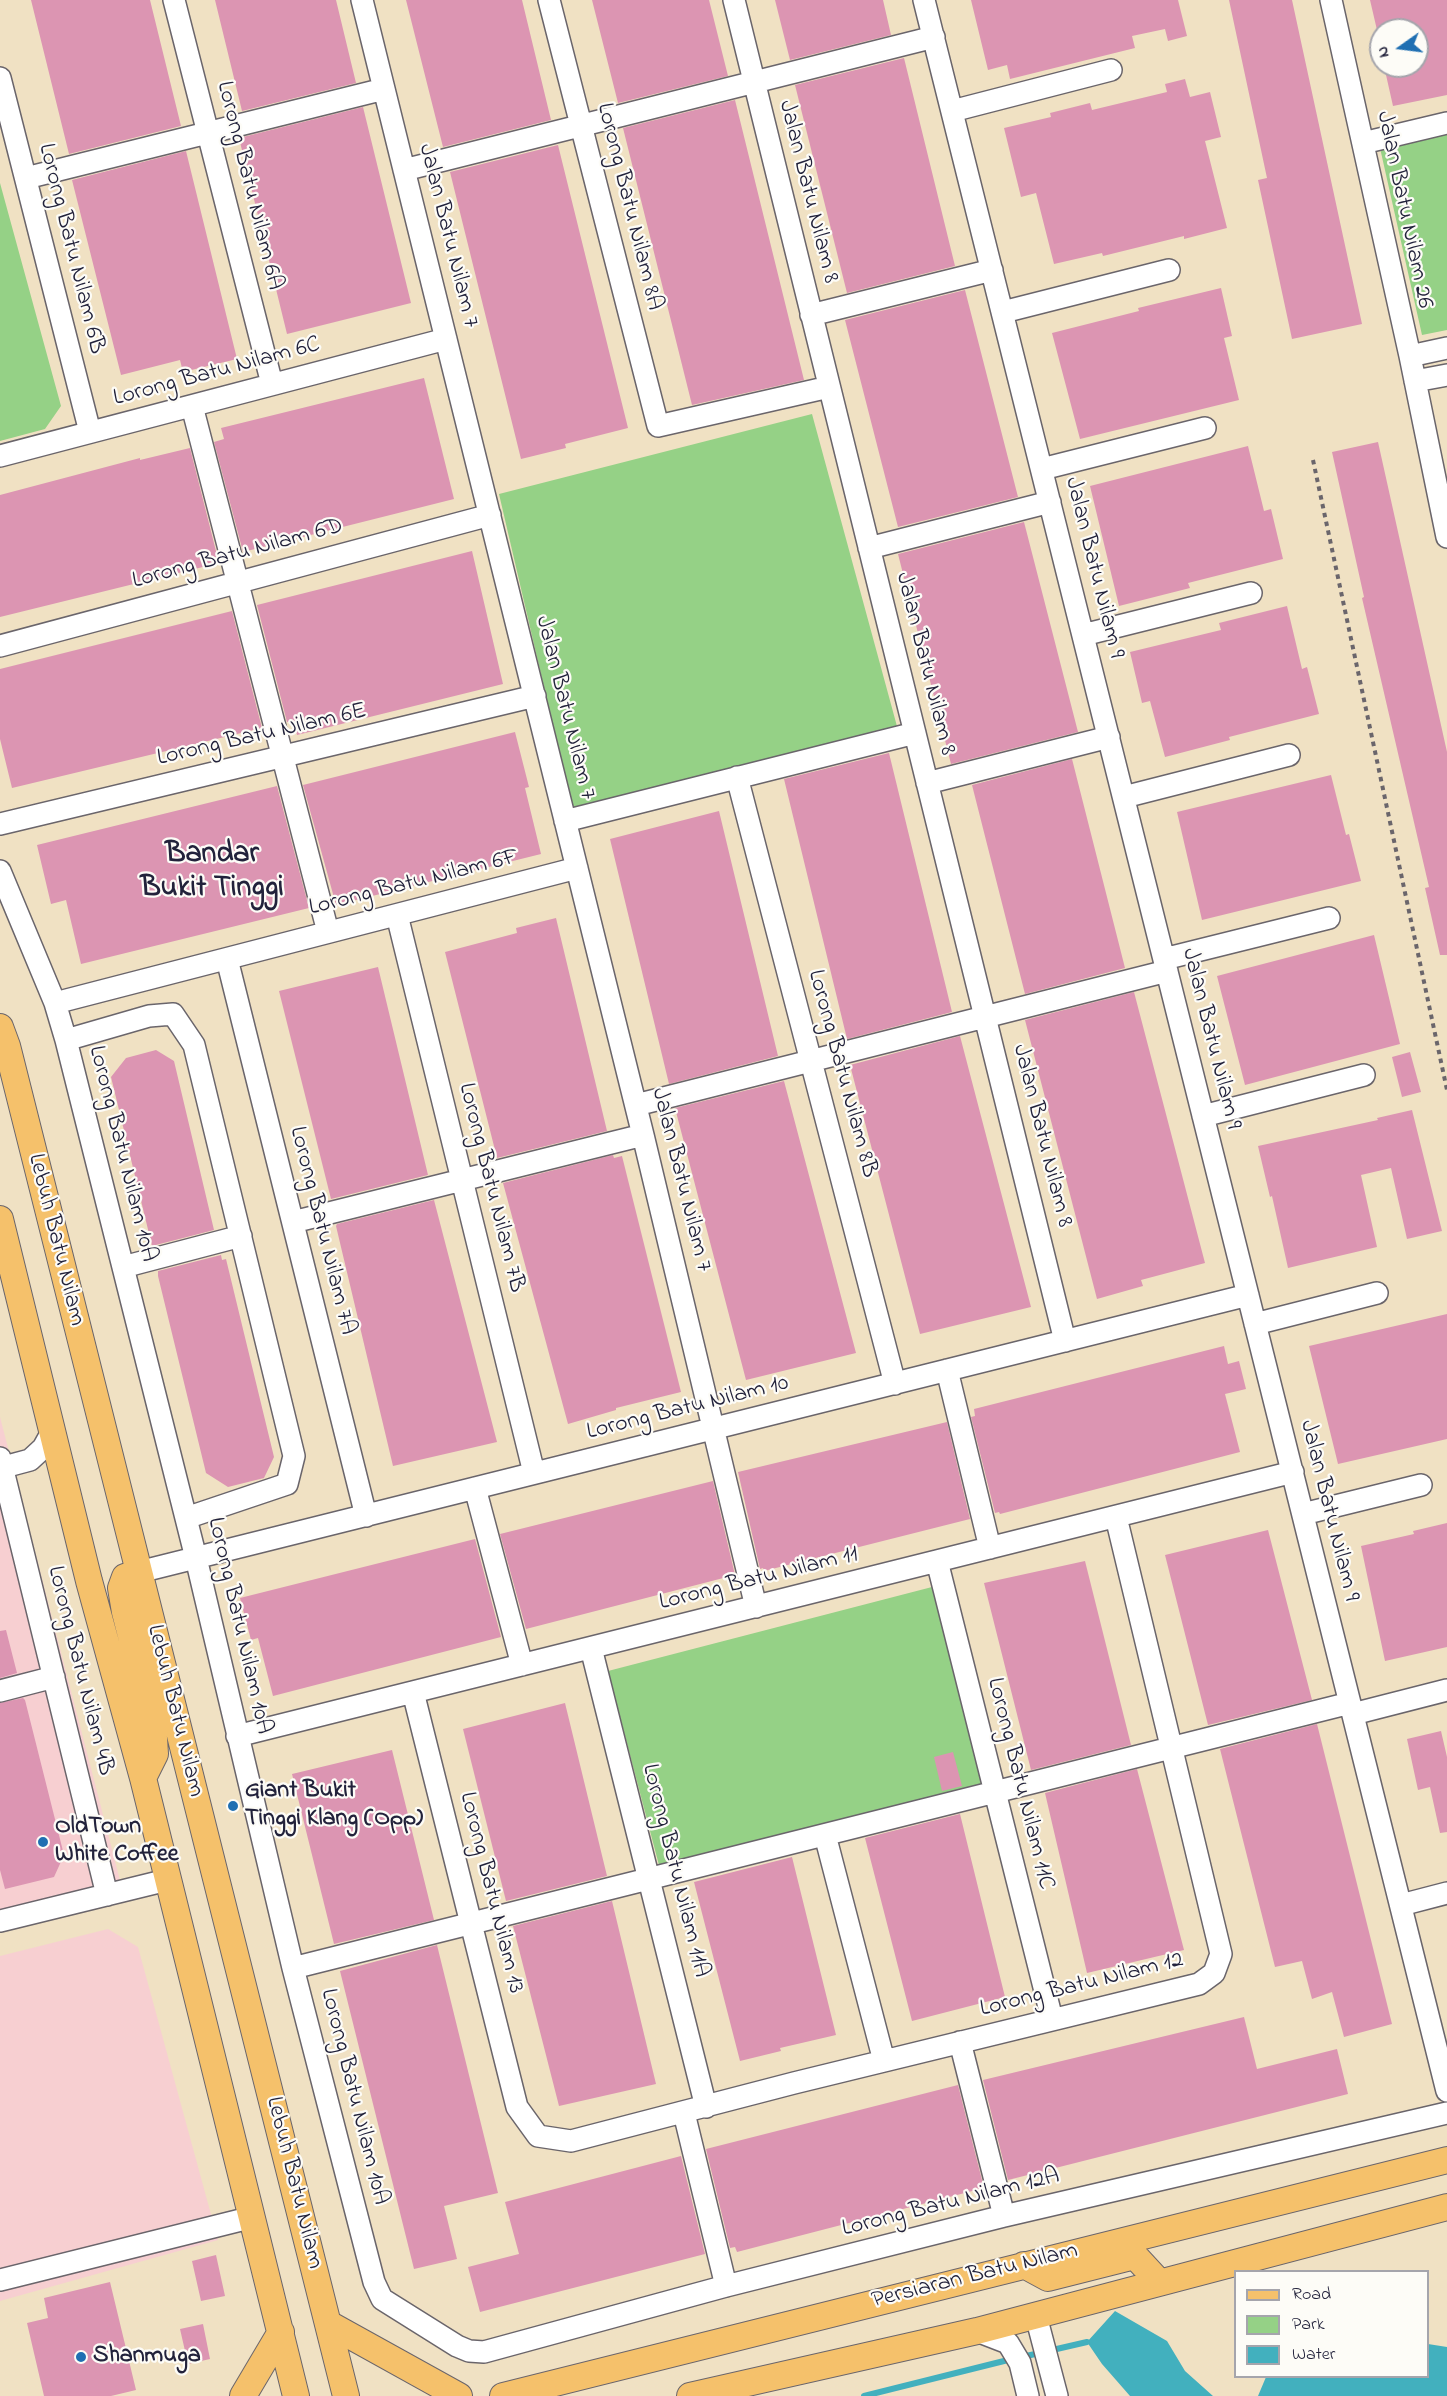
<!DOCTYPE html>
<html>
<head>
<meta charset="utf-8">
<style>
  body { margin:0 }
  #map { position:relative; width:1447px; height:2396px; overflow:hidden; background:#f0e1c3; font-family:"Indie Flower",sans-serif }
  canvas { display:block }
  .legend { position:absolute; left:1234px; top:2270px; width:195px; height:108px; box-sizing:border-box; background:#fdfcf7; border:2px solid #a5a5ac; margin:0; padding:8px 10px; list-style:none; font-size:18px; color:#22223b }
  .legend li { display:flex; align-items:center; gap:12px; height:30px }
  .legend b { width:30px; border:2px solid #a5a5ac }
  .north { position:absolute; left:1369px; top:18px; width:60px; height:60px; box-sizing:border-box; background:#fdfcf7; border:2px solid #a5a5ac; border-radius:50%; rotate:256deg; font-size:16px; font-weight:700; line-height:24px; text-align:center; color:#22223b }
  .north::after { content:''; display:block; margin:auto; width:21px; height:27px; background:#1f6fb2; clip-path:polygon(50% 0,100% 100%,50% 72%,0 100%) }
</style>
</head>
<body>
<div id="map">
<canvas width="1447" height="2396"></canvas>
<ul class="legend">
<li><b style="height:8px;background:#f5c16b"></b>Road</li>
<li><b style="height:16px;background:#95d186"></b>Park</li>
<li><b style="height:16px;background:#42b0be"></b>Water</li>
</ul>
<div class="north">N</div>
</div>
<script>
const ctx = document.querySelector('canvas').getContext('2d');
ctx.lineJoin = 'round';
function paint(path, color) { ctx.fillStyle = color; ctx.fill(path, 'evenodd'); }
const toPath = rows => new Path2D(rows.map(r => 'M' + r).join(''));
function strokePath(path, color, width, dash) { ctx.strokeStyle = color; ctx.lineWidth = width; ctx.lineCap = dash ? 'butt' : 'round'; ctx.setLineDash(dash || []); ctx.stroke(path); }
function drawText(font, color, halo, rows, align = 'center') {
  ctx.font = font + ' "Indie Flower",sans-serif'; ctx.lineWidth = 4.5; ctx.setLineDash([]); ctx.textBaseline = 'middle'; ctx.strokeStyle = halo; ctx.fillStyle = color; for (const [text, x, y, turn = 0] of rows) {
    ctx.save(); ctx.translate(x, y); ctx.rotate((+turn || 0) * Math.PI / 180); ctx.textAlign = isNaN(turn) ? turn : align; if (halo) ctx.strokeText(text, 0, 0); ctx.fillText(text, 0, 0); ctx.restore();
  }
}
const built = toPath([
  [0,1417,122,1888,0,1920],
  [108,1929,138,1947,218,2240,0,2301,0,1956]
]);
const green = toPath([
  [1447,134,1447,330,1422,335,1380,148],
  [0,183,61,406,45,429,0,441],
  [812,414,898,730,573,812,499,494],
  [932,1587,984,1785,660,1869,608,1671]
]);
const water = toPath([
  [1115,2311,1167,2341,1185,2371,1213,2396,1130,2396,1102,2364,1087,2342],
  [1428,2344,1447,2347,1447,2396,1258,2396,1266,2377,1428,2376]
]);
const stream = toPath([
  [1022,2357,1087,2342],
  [864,2396,1012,2359]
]);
const building = toPath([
  [31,0,150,0,181,126,69,154],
  [215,0,336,0,356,83,242,111],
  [406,0,522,0,551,120,443,147],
  [592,0,709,0,728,76,618,103],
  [775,0,883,0,891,35,790,60],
  [971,0,1178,0,1187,36,1168,41,1165,29,1132,36,1135,48,1010,79,1007,65,988,70],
  [1229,0,1292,0,1362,324,1292,339,1258,180,1267,178],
  [1370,0,1447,0,1447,95,1393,106,1384,66,1417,66,1417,30,1377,30],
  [904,58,955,266,847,293,795,85],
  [1185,79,1190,97,1210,92,1221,137,1205,141,1227,228,1184,239,1184,236,1103,256,1102,253,1054,264,1036,193,1021,197,1004,128,1051,117,1050,113,1090,103,1092,110,1167,92,1165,84],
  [735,100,804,380,692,405,623,128],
  [363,107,411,303,287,334,239,138],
  [558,145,628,428,565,444,566,448,521,459,450,172],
  [186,151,237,359,183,372,180,360,121,375,72,180],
  [1221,288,1232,336,1224,338,1239,400,1080,439,1052,333,1139,311,1138,308],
  [965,290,1018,497,898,527,845,320],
  [424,378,454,499,243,552,214,442,224,439,221,428],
  [1378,442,1447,752,1447,955,1440,955,1425,888,1429,887,1362,598,1364,597,1332,452],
  [1248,446,1264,511,1271,509,1283,559,1188,583,1190,588,1119,606,1090,486],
  [190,448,219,563,0,617,0,495,140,458,140,460],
  [1024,522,1078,732,951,764,898,554],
  [472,551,503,684,297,735,294,721,287,722,257,605],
  [1287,606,1302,669,1307,667,1319,714,1229,737,1230,740,1165,757,1150,701,1142,703,1130,652,1221,630,1219,623],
  [232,611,262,728,12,788,0,739,0,669],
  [515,732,529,787,525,788,541,854,336,905,303,785],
  [889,753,952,1012,847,1039,784,779],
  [1072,759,1125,968,1025,994,972,785],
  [1331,775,1346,835,1349,834,1361,881,1202,920,1177,812],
  [277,786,309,908,81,964,66,900,51,904,37,845],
  [719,811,778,1056,669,1084,610,839],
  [556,918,607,1131,497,1158,445,952,517,933,516,928],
  [1374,935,1400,1044,1245,1085,1217,976],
  [378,967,428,1175,331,1199,279,991],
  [1134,992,1205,1263,1141,1280,1143,1286,1097,1299,1025,1020],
  [960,1036,1031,1307,920,1334,850,1065],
  [156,1050,174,1061,214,1230,152,1246,111,1077,126,1058],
  [1410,1052,1421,1092,1402,1097,1392,1057],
  [784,1081,856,1353,746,1380,675,1108],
  [1412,1110,1442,1231,1407,1239,1391,1168,1361,1175,1377,1247,1288,1268,1272,1196,1270,1197,1258,1146,1378,1120,1377,1118],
  [613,1155,614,1158,622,1156,681,1392,616,1408,616,1410,568,1424,503,1183],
  [434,1200,497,1442,393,1466,336,1226,337,1224],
  [221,1255,222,1260,226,1259,274,1457,264,1478,228,1487,206,1473,158,1276,158,1271],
  [1447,1314,1447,1439,1338,1464,1309,1346],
  [1224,1346,1228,1364,1239,1361,1246,1389,1225,1394,1240,1452,1000,1514,999,1512,995,1513,971,1417,975,1416,974,1409],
  [947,1422,970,1519,764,1571,763,1568,760,1569,738,1472],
  [713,1481,735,1575,526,1629,500,1534],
  [1447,1523,1447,1647,1385,1661,1361,1546,1414,1534,1413,1531],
  [1268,1530,1312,1700,1208,1725,1165,1555],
  [475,1539,501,1637,273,1696,258,1638,251,1640,240,1598],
  [1085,1561,1131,1745,1031,1770,984,1583],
  [6,1630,17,1673,0,1678,0,1631],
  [23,1698,25,1700,64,1855,54,1877,5,1889,0,1870,0,1703],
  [565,1703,607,1876,506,1901,463,1729],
  [1317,1724,1392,2024,1344,2037,1332,1992,1312,1999,1302,1961,1275,1967,1220,1749],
  [1441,1731,1447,1757,1447,1832,1440,1833,1430,1787,1418,1790,1407,1739],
  [392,1750,434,1920,334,1944,292,1774],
  [953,1752,962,1786,942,1791,934,1757],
  [1137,1769,1184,1950,1087,1973,1045,1793],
  [960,1814,1005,1997,912,2021,865,1838],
  [792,1857,836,2035,780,2048,781,2051,740,2061,694,1882],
  [612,1901,656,2084,559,2106,513,1926],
  [437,1945,498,2193,444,2206,457,2259,414,2269,340,1971],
  [1244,2017,1257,2069,1337,2049,1348,2094,1008,2180,983,2080],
  [958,2085,984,2188,737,2252,735,2247,730,2248,706,2149],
  [681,2156,705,2254,480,2312,468,2267,519,2254,505,2202],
  [216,2255,225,2296,201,2301,192,2261],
  [110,2282,136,2390,111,2396,44,2396,27,2323,48,2318,44,2298],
  [203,2324,210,2359,188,2364,180,2329]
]);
const path = toPath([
  [1313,460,1447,1090]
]);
const minor = toPath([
  [174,0,272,384],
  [362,0,643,1135,756,1607],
  [549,0,658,426,829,387],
  [734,0,1065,1341],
  [924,0,1447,2091],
  [1331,0,1410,356,1447,537],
  [0,78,90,432],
  [952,111,1111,70],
  [1363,143,1447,123],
  [404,170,934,37],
  [26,178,384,89],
  [1003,312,1169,270],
  [811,315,992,270],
  [1410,356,1447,348],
  [1415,381,1447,375],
  [192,406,328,932],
  [0,456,446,339],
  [1042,469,1205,428],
  [869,548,1050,502],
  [1083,635,1251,593],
  [0,646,490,515],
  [737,777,895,1384],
  [927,783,1109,737],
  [1124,797,1289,755],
  [565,821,915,733],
  [0,824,535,696],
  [0,871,55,1003,66,1040,196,1558,293,1968,374,2282,382,2299,457,2346,469,2351,484,2352,726,2286,1004,2216,1447,2113],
  [397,915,534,1473],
  [227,959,366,1516],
  [1164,959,1329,918],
  [55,1003,577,868],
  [66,1040,149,1016,173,1014,194,1045,294,1456,287,1484,186,1518],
  [636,1105,1167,971],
  [1203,1116,1364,1075],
  [293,1222,643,1135],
  [123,1267,241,1236],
  [1255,1324,1377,1293],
  [947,1370,990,1548],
  [0,1458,107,1895],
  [0,1468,30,1460,43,1448,53,1430],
  [475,1488,522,1665],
  [1303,1514,1421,1485],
  [937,1561,1052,2019],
  [139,1572,1248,1295],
  [591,1648,706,2107],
  [0,1691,54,1677],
  [413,1692,517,2107,538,2136,571,2141,794,2083,1199,1984,1214,1973,1221,1954,1116,1517],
  [1353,1714,1447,1690],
  [237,1736,1293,1472],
  [825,1835,884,2061],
  [1401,1905,1447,1893],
  [0,1921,167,1880],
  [293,1968,1350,1703],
  [960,2042,1004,2216],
  [684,2113,726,2286],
  [0,2280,253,2217],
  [1036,2316,1057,2396],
  [977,2331,1008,2343,1020,2363,1028,2396]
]);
const major = toPath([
  [0,1027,7,1046,346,2396],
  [0,1219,89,1581,143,1778,296,2396],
  [139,1572,125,1577,121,1588,125,1612,153,1722,155,1754,143,1778],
  [1024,2265,1048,2278,1135,2256,1159,2282],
  [329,2324,459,2396],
  [243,2396,281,2332],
  [503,2396,1447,2160],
  [690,2396,977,2331,1447,2207]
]);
const markers = [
  [233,1806,6,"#1f6fb2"],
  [43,1842,6,"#1f6fb2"],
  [81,2357,6,"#1f6fb2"]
];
const streetNames = [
  ["Lorong Batu Nilam 6A",248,186,76],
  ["Jalan Batu Nilam 8",807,192,76],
  ["Lorong Batu Nilam 8A",628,207,76],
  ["Jalan Batu Nilam 26",1403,210,78],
  ["Jalan Batu Nilam 7",447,236,76],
  ["Lorong Batu Nilam 6B",70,249,76],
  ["Lorong Batu Nilam 6C",217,373,-15],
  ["Lorong Batu Nilam 6D",238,555,-15],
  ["Jalan Batu Nilam 9",1093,568,76],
  ["Jalan Batu Nilam 8",924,664,76],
  ["Jalan Batu Nilam 7",564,708,76],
  ["Lorong Batu Nilam 6E",262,736,-13],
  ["Lorong Batu Nilam 6F",414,884,-14],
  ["Jalan Batu Nilam 9",1210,1039,76],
  ["Lorong Batu Nilam 8B",841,1074,75],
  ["Jalan Batu Nilam 8",1041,1136,76],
  ["Lorong Batu Nilam 10A",121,1154,76],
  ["Jalan Batu Nilam 7",680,1180,76],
  ["Lorong Batu Nilam 7B",490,1188,76],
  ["Lorong Batu Nilam 7A",321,1231,76],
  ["Lebuh Batu Nilam",55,1240,76],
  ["Lorong Batu Nilam 10",688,1409,-14],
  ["Jalan Batu Nilam 9",1328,1511,76],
  ["Lorong Batu Nilam 11",759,1580,-14],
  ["Lorong Batu Nilam 10A",238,1626,77],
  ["Lorong Batu Nilam 4B",79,1671,76],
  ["Lebuh Batu Nilam",174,1711,76],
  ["Lorong Batu Nilam 11C",1019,1784,76],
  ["Lorong Batu Nilam 11A",674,1871,76],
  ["Lorong Batu Nilam 13",490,1893,76],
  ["Lorong Batu Nilam 12",1082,1986,-14],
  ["Lorong Batu Nilam 10A",353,2097,76],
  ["Lebuh Batu Nilam",293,2183,76],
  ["Lorong Batu Nilam 12A",951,2204,-14],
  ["Persiaran Batu Nilam",975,2277,-14]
];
const poiNames = [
  ["Giant Bukit",245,1792],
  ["Tinggi Klang (Opp)",245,1820],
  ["OldTown",55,1828],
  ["White Coffee",55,1856],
  ["Shanmuga",93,2357]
];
const districtNames = [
  ["Bandar",212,856],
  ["Bukit Tinggi",212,890]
];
paint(built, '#f7cfd1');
paint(green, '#95d186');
paint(water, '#42b0be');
strokePath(stream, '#42b0be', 6);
paint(building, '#dc95b2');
strokePath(minor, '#6a656b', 24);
strokePath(major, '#6a656b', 28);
strokePath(path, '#6a656b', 4, [4.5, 4.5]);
strokePath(minor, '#fff', 21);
strokePath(major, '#f5c16b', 26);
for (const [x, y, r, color] of markers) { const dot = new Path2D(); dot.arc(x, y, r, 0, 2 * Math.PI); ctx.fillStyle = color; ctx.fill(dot); strokePath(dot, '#fdfcf7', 2); }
drawText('24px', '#22223b', '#fdfcf7', streetNames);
drawText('bold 24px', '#22223b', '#fdfcf7', poiNames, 'left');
drawText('bold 30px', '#22223b', '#fdfcf7', districtNames);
</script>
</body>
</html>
